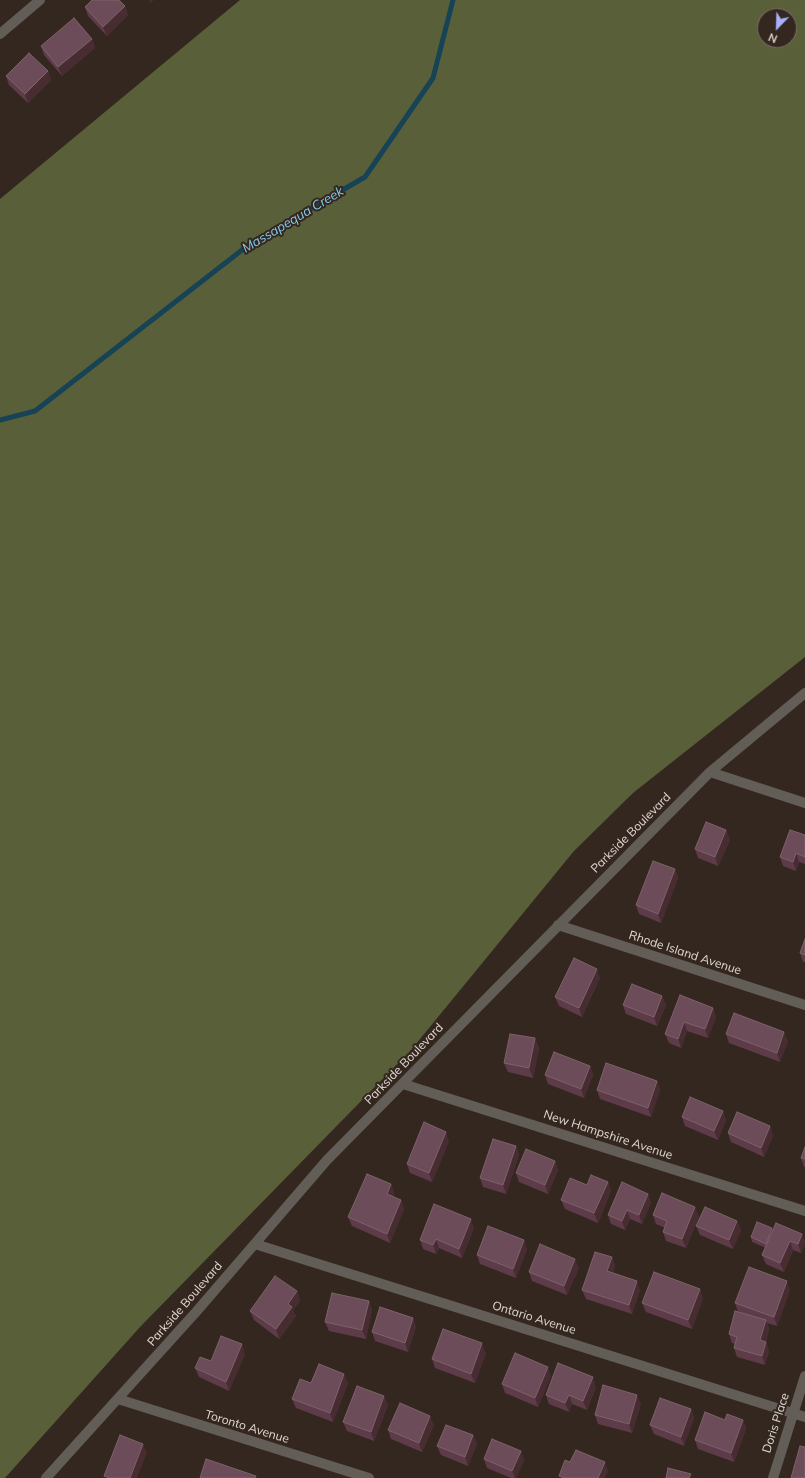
<!DOCTYPE html>
<html>
<head>
<meta charset="utf-8">
<style>
  body { margin:0 }
  #map { position:relative; width:805px; height:1478px; overflow:hidden; background:#34271f; font-family:Mulish,sans-serif }
  canvas { display:block }
  .north { position:absolute; left:757px; top:8px; width:40px; height:40px; box-sizing:border-box; background:#34271f; border:1px solid #7a6e67; border-radius:50%; rotate:203deg; font-size:11px; font-weight:700; line-height:16px; text-align:center; color:#e2d9d3 }
  .north::after { content:''; display:block; margin:auto; width:14px; height:18px; background:#a8b0fc; clip-path:polygon(50% 0,100% 100%,50% 72%,0 100%) }
</style>
</head>
<body>
<div id="map">
<canvas width="805" height="1478"></canvas>
<div class="north">N</div>
</div>
<script>
const ctx = document.querySelector('canvas').getContext('2d');
ctx.lineJoin = 'round';
function paint(path, color) { ctx.fillStyle = color; ctx.fill(path, 'evenodd'); }
const toPath = rows => new Path2D(rows.map(r => 'M' + r).join(''));
function strokePath(path, color, width, dash) { ctx.strokeStyle = color; ctx.lineWidth = width; ctx.lineCap = dash ? 'butt' : 'round'; ctx.setLineDash(dash || []); ctx.stroke(path); }
function drawText(font, color, halo, rows, align = 'center') {
  ctx.font = font + ' Mulish,sans-serif'; ctx.lineWidth = 4; ctx.setLineDash([]); ctx.textBaseline = 'middle'; ctx.strokeStyle = halo; ctx.fillStyle = color; for (const [text, x, y, turn = 0] of rows) {
    ctx.save(); ctx.translate(x, y); ctx.rotate((+turn || 0) * Math.PI / 180); ctx.textAlign = isNaN(turn) ? turn : align; if (halo) ctx.strokeText(text, 0, 0); ctx.fillText(text, 0, 0); ctx.restore();
  }
}
const forest = toPath([
  [240,0,805,0,805,657,633,793,574,851,411,1050,140,1327,5,1478,0,1478,0,199],
  [765,16,789,16,789,40,765,40]
]);
const stream = toPath([
  [0,420,35,411,251,243,365,177,433,78,453,0]
]);
const minor = toPath([
  [0,34,40,0],
  [710,772,805,803],
  [558,925,805,1005],
  [403,1084,805,1211],
  [255,1244,805,1417],
  [118,1399,369,1478],
  [46,1478,196,1312,327,1160,710,772,805,693],
  [773,1478,805,1376]
]);
const wall = toPath([
  [125,6,128,15,107,36,88,16,85,7],
  [92,39,95,48,62,76,44,55,41,46],
  [48,71,51,80,28,103,9,85,6,76],
  [726,830,730,840,718,866,698,858,695,849],
  [805,835,805,864,799,862,796,871,783,866,780,857],
  [675,869,678,878,661,923,639,914,636,905],
  [805,939,805,962,803,962,800,953],
  [600,978,582,1017,559,1006,555,997],
  [680,995,713,1008,716,1017,708,1038,687,1031,681,1048,669,1043,665,1034],
  [662,996,666,1005,657,1026,626,1014,623,1005],
  [726,1034,788,1041,780,1062,729,1043],
  [535,1038,539,1048,533,1078,508,1072,504,1063],
  [590,1066,593,1075,584,1098,548,1084,545,1075],
  [657,1081,660,1090,651,1117,600,1099,597,1090],
  [723,1111,726,1120,718,1140,685,1126,682,1117],
  [770,1126,773,1136,764,1157,731,1142,728,1133],
  [449,1141,432,1182,410,1173,407,1164],
  [516,1146,519,1155,506,1194,483,1187,480,1178],
  [805,1147,805,1167,804,1167,801,1158],
  [555,1161,558,1170,548,1194,519,1182,516,1173],
  [608,1182,611,1191,598,1223,565,1209,561,1200,587,1185],
  [391,1184,394,1193,393,1197,401,1200,404,1209,390,1243,352,1226,348,1217],
  [648,1194,651,1203,642,1224,630,1219,625,1230,611,1224,608,1215],
  [653,1215,699,1216,686,1248,666,1241,663,1232,665,1228,656,1224],
  [737,1221,741,1230,733,1249,700,1235,696,1226],
  [474,1228,462,1258,439,1248,436,1254,423,1249,420,1240],
  [772,1228,773,1230,802,1234,805,1242,805,1244,801,1253,793,1250,784,1272,766,1264,762,1255,766,1248,752,1242,751,1237],
  [527,1249,516,1278,480,1264,477,1255],
  [612,1257,615,1266,613,1273,640,1290,632,1314,586,1299,582,1290],
  [579,1268,567,1295,532,1281,529,1272],
  [790,1290,777,1326,767,1323,769,1329,766,1342,769,1351,765,1365,737,1357,734,1348,735,1344,732,1343,729,1334,738,1312,735,1303],
  [297,1291,300,1301,293,1310,296,1316,279,1339,254,1320,250,1311],
  [703,1298,692,1329,646,1312,642,1303],
  [369,1301,372,1310,366,1339,329,1331,325,1322],
  [413,1318,416,1327,408,1352,375,1341,372,1332],
  [486,1353,475,1383,435,1368,432,1359],
  [245,1354,229,1391,199,1377,195,1368,211,1361],
  [551,1376,538,1407,505,1393,502,1384],
  [311,1383,348,1383,333,1422,296,1408,292,1399],
  [596,1387,587,1410,572,1404,569,1412,549,1404,546,1395],
  [384,1396,388,1405,374,1441,347,1431,343,1422],
  [641,1404,632,1433,598,1424,595,1415],
  [691,1409,694,1418,684,1446,654,1434,650,1425],
  [725,1420,743,1420,746,1429,734,1462,698,1449,695,1440],
  [434,1425,422,1452,391,1439,388,1430],
  [473,1435,477,1444,468,1466,441,1455,437,1446],
  [521,1451,524,1460,516,1478,511,1478,487,1468,484,1459]
]);
const shadedWall = toPath([
  [149,0,154,0,150,3],
  [125,6,128,15,107,36,103,27],
  [92,39,95,48,62,76,58,67],
  [48,71,51,80,28,103,25,94],
  [726,830,730,840,718,866,715,857],
  [796,853,799,862,796,871,793,862],
  [675,869,678,878,661,923,658,914],
  [597,969,600,978,582,1017,579,1008],
  [662,996,666,1005,657,1026,654,1017],
  [713,1008,716,1017,708,1038,705,1029],
  [684,1022,687,1031,681,1048,678,1039],
  [784,1032,788,1041,780,1062,777,1053],
  [535,1038,539,1048,533,1078,529,1068],
  [590,1066,593,1075,584,1098,581,1089],
  [657,1081,660,1090,651,1117,648,1108],
  [723,1111,726,1120,718,1140,714,1131],
  [770,1126,773,1136,764,1157,761,1148],
  [446,1132,449,1141,432,1182,429,1173],
  [516,1146,519,1155,506,1194,503,1185],
  [555,1161,558,1170,548,1194,545,1185],
  [608,1182,611,1191,598,1223,594,1213],
  [391,1184,394,1193,390,1203,387,1194],
  [648,1194,651,1203,642,1224,639,1215],
  [401,1200,404,1209,390,1243,387,1234],
  [695,1207,699,1216,686,1248,682,1239],
  [627,1210,630,1219,625,1230,622,1221],
  [471,1219,474,1228,462,1258,459,1249],
  [737,1221,741,1230,733,1249,729,1240],
  [772,1228,774,1233,767,1248,766,1244],
  [802,1234,805,1242,805,1244,801,1253,798,1244],
  [436,1239,439,1248,436,1254,433,1245],
  [524,1240,527,1249,516,1278,513,1269],
  [790,1241,793,1250,784,1272,780,1263],
  [612,1257,615,1266,611,1280,607,1271],
  [575,1259,579,1268,567,1295,564,1286],
  [637,1281,640,1290,632,1314,629,1305],
  [787,1281,790,1290,777,1326,774,1317],
  [700,1289,703,1298,692,1329,688,1320],
  [297,1291,300,1301,293,1310,296,1316,279,1339,276,1329,288,1304],
  [369,1301,372,1310,366,1339,362,1330],
  [413,1318,416,1327,408,1352,405,1343],
  [766,1320,769,1329,764,1349,760,1340],
  [766,1342,769,1351,765,1365,762,1356],
  [482,1343,486,1353,475,1383,471,1374],
  [242,1344,245,1354,229,1391,226,1382],
  [548,1367,551,1376,538,1407,535,1398],
  [344,1374,348,1383,333,1422,330,1413],
  [593,1377,596,1387,587,1410,583,1401],
  [569,1395,572,1404,569,1412,565,1403],
  [637,1395,641,1404,632,1433,629,1424],
  [384,1396,388,1405,374,1441,371,1432],
  [691,1409,694,1418,684,1446,681,1437],
  [430,1416,434,1425,422,1452,419,1443],
  [743,1420,746,1429,734,1462,731,1453],
  [473,1435,477,1444,468,1466,465,1457],
  [143,1444,147,1453,137,1478,130,1478],
  [521,1451,524,1460,516,1478,515,1478,512,1471],
  [605,1462,608,1471,605,1478,598,1478]
]);
const building = toPath([
  [92,0,119,0,125,6,103,27,85,7,92,0],
  [74,18,92,39,58,67,41,46,74,18],
  [29,53,48,71,25,94,6,76,29,53],
  [706,822,726,830,715,857,695,849,706,822],
  [790,830,805,835,805,857,796,853,793,862,780,857,790,830],
  [653,861,675,869,658,914,636,905,653,861],
  [805,939,805,955,800,953,805,939],
  [574,958,597,969,579,1008,555,997,574,958],
  [632,984,662,996,654,1017,623,1005,632,984],
  [680,995,713,1008,705,1029,684,1022,678,1039,665,1034,680,995],
  [734,1013,784,1032,777,1053,726,1034,734,1013],
  [510,1034,535,1038,529,1068,504,1063,510,1034],
  [554,1052,590,1066,581,1089,545,1075,554,1052],
  [606,1063,657,1081,648,1108,597,1090,606,1063],
  [690,1097,723,1111,714,1131,682,1117,690,1097],
  [737,1112,770,1126,761,1148,728,1133,737,1112],
  [424,1122,446,1132,429,1173,407,1164,424,1122],
  [493,1139,516,1146,503,1185,480,1178,493,1139],
  [805,1147,805,1159,801,1158,805,1147],
  [526,1149,555,1161,545,1185,516,1173,526,1149],
  [367,1174,391,1184,387,1194,401,1200,387,1234,348,1217,367,1174],
  [591,1175,608,1182,594,1213,561,1200,570,1178,587,1185,591,1175],
  [622,1182,648,1194,639,1215,627,1210,622,1221,608,1215,622,1182],
  [662,1193,695,1207,682,1239,663,1232,667,1221,653,1215,662,1193],
  [434,1204,471,1219,459,1249,436,1239,433,1245,420,1240,434,1204],
  [705,1207,737,1221,729,1240,696,1226,705,1207],
  [757,1222,772,1228,766,1244,751,1237,757,1222],
  [776,1223,802,1234,798,1244,790,1241,780,1263,762,1255,776,1223],
  [488,1226,524,1240,513,1269,477,1255,488,1226],
  [540,1244,575,1259,564,1286,529,1272,540,1244],
  [595,1252,612,1257,607,1271,637,1281,629,1305,582,1290,595,1252],
  [749,1267,787,1281,774,1317,735,1303,749,1267],
  [654,1272,700,1289,688,1320,642,1303,654,1272],
  [275,1276,297,1291,288,1304,292,1307,276,1329,250,1311,275,1276],
  [332,1293,369,1301,362,1330,325,1322,332,1293],
  [380,1307,413,1318,405,1343,372,1332,380,1307],
  [735,1311,766,1320,760,1340,766,1342,762,1356,734,1348,737,1337,729,1334,735,1311],
  [443,1329,482,1343,471,1374,432,1359,443,1329],
  [221,1336,242,1344,226,1382,195,1368,200,1357,211,1361,221,1336],
  [515,1353,548,1367,535,1398,502,1384,515,1353],
  [558,1363,593,1377,583,1401,569,1395,565,1403,546,1395,558,1363],
  [319,1364,344,1374,330,1413,292,1399,300,1379,311,1383,319,1364],
  [603,1385,637,1395,629,1424,595,1415,603,1385],
  [357,1386,384,1396,371,1432,343,1422,357,1386],
  [660,1398,691,1409,681,1437,650,1425,660,1398],
  [400,1403,430,1416,419,1443,388,1430,400,1403],
  [705,1412,725,1420,727,1414,743,1420,731,1453,695,1440,705,1412],
  [446,1425,473,1435,465,1457,437,1446,446,1425],
  [120,1435,143,1444,130,1478,109,1478,104,1476,120,1435],
  [492,1439,521,1451,512,1471,484,1459,492,1439],
  [800,1446,805,1447,805,1478,791,1478,800,1446],
  [576,1450,605,1462,598,1478,564,1478,559,1476,565,1460,570,1462,576,1450],
  [206,1459,256,1476,255,1478,200,1478,206,1459],
  [668,1468,691,1474,689,1478,666,1478,668,1468]
]);
const streetNames = [
  ["Parkside Boulevard",631,833,-45],
  ["Rhode Island Avenue",685,953,18],
  ["Parkside Boulevard",404,1064,-46],
  ["New Hampshire Avenue",608,1135,18],
  ["Parkside Boulevard",185,1304,-49],
  ["Ontario Avenue",534,1318,17],
  ["Doris Place",776,1423,-72],
  ["Toronto Avenue",247,1427,17]
];
const waterNames = [
  ["Massapequa Creek",293,220,-31]
];
paint(forest, '#595f39');
strokePath(stream, '#174356', 5);
strokePath(minor, '#635d58', 10);
paint(wall, '#5d3b49');
paint(shadedWall, '#472c32');
paint(building, '#6b4c58');
strokePath(building, '#7e626b', 1);
drawText('12px', '#e2d9d3', '#34271f', streetNames);
drawText('italic 13px', '#84ccef', '#34271f', waterNames);
</script>
</body>
</html>
